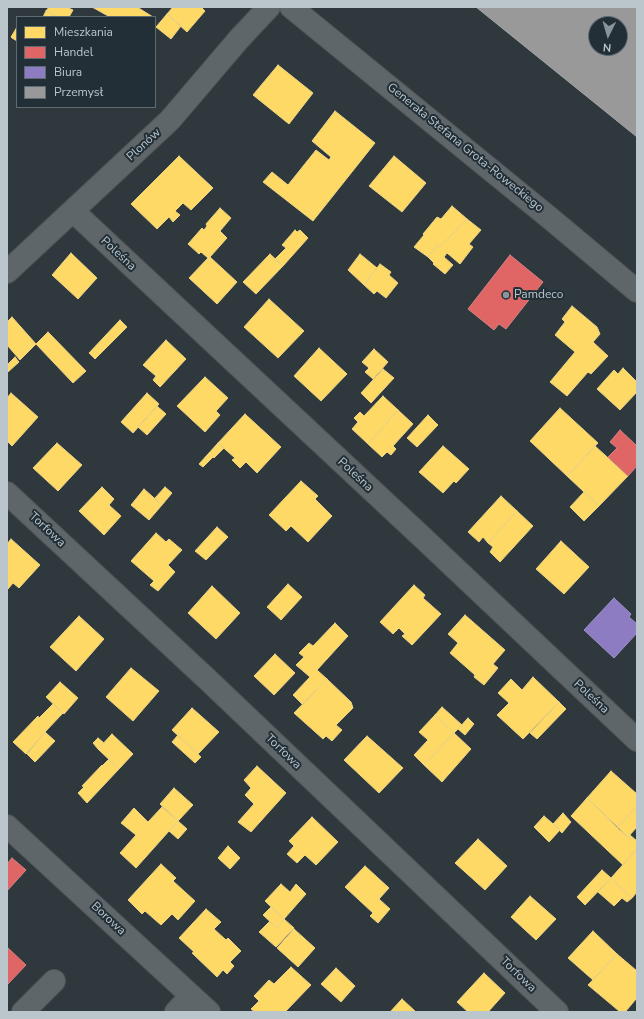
<!DOCTYPE html>
<html>
<head>
<meta charset="utf-8">
<style>
  body { margin:0 }
  #map { position:relative; width:644px; height:1019px; overflow:hidden; background:#2f383c; font-family:"Nunito Sans",sans-serif }
  canvas { display:block }
  .frame { position:absolute; inset:0; border:8px solid #bac5cc; pointer-events:none }
  .legend { position:absolute; left:16px; top:16px; width:140px; height:92px; box-sizing:border-box; background:#222f37; border:1px solid #5f6b73; margin:0; padding:5px 7px; list-style:none; font-size:12px; color:#bac5cc }
  .legend li { display:flex; align-items:center; gap:8px; height:20px }
  .legend b { width:20px; border:1px solid #5f6b73 }
  .north { position:absolute; left:588px; top:16px; width:40px; height:40px; box-sizing:border-box; background:#222f37; border:1px solid #5f6b73; border-radius:50%; rotate:185deg; font-size:11px; font-weight:700; line-height:16px; text-align:center; color:#bac5cc }
  .north::after { content:''; display:block; margin:auto; width:14px; height:18px; background:#89949a; clip-path:polygon(50% 0,100% 100%,50% 72%,0 100%) }
</style>
</head>
<body>
<div id="map">
<canvas width="644" height="1019"></canvas>
<div class="frame"></div>
<ul class="legend">
<li><b style="height:11px;background:#ffd966"></b>Mieszkania</li>
<li><b style="height:11px;background:#e06666"></b>Handel</li>
<li><b style="height:11px;background:#8e7cc3"></b>Biura</li>
<li><b style="height:11px;background:#999"></b>Przemysł</li>
</ul>
<div class="north">N</div>
</div>
<script>
const ctx = document.querySelector('canvas').getContext('2d');
ctx.lineJoin = 'round';
function paint(path, color) { ctx.fillStyle = color; ctx.fill(path, 'evenodd'); }
const toPath = rows => new Path2D(rows.map(r => 'M' + r).join(''));
function strokePath(path, color, width, dash) { ctx.strokeStyle = color; ctx.lineWidth = width; ctx.lineCap = dash ? 'butt' : 'round'; ctx.setLineDash(dash || []); ctx.stroke(path); }
function drawText(font, color, halo, rows, align = 'center') {
  ctx.font = font + ' "Nunito Sans",sans-serif'; ctx.lineWidth = 4; ctx.setLineDash([]); ctx.textBaseline = 'middle'; ctx.strokeStyle = halo; ctx.fillStyle = color; for (const [text, x, y, turn = 0] of rows) {
    ctx.save(); ctx.translate(x, y); ctx.rotate((+turn || 0) * Math.PI / 180); ctx.textAlign = isNaN(turn) ? turn : align; if (halo) ctx.strokeText(text, 0, 0); ctx.fillText(text, 0, 0); ctx.restore();
  }
}
const homes = toPath([
  [49,7,66,7,73,10,69,17,57,17,46,11,49,7],
  [92,7,137,7,153,17,110,17,92,7],
  [173,7,201,7,205,11,187,32,167,14,173,7],
  [46,11,57,17,43,17,46,11],
  [167,14,181,26,171,39,156,27,167,14],
  [17,27,17,41,12,38,11,37,17,27],
  [278,65,313,93,289,124,253,95,278,65],
  [335,111,375,143,313,221,263,182,272,172,288,185,316,150,329,160,331,157,312,141,335,111],
  [179,156,213,188,191,210,183,203,175,211,180,215,173,222,169,217,157,229,131,204,179,156],
  [394,156,426,183,402,212,369,186,394,156],
  [452,206,467,219,440,247,437,245,428,257,414,247,424,235,423,234,437,217,441,219,452,206],
  [220,208,231,218,220,231,227,238,210,257,237,282,217,304,189,278,208,258,201,252,199,254,188,244,202,228,204,230,207,226,206,224,220,208],
  [467,219,481,230,469,244,473,247,460,264,447,253,444,257,453,265,445,274,433,264,434,263,428,257,437,245,440,247,467,219],
  [295,230,297,232,300,230,308,238,283,266,275,259,286,248,282,245,295,230],
  [71,253,97,278,78,299,52,275,71,253],
  [270,254,283,266,256,294,243,282,270,254],
  [360,254,377,268,364,285,348,270,360,254],
  [380,264,391,272,389,275,398,283,386,298,377,291,374,294,364,285,380,264],
  [269,299,304,331,278,358,244,327,269,299],
  [572,306,597,327,600,334,593,342,608,356,591,374,588,372,567,396,550,382,575,352,555,335,565,322,562,319,572,306],
  [12,317,36,344,20,360,7,345,7,322,12,317],
  [120,320,127,327,95,359,89,353,120,320],
  [48,332,86,371,73,383,36,344,48,332],
  [166,340,186,359,160,387,153,380,156,376,143,365,166,340],
  [319,348,347,374,321,401,294,376,319,348],
  [374,349,388,362,373,379,365,372,369,368,362,362,374,349],
  [15,357,19,362,8,372,7,365,15,357],
  [623,368,637,382,637,392,620,410,597,389,614,370,618,374,623,368],
  [383,369,394,378,371,403,361,393,383,369],
  [205,377,228,398,216,411,220,415,205,432,177,406,205,377],
  [11,393,38,417,12,446,7,441,7,398,11,393],
  [147,393,159,404,133,433,121,422,147,393],
  [383,396,398,410,368,444,352,429,358,422,354,418,360,412,364,416,383,396],
  [157,406,166,414,147,435,138,427,157,406],
  [560,408,598,443,567,476,530,441,560,408],
  [398,410,413,424,393,446,396,449,391,455,387,452,382,457,368,444,398,410],
  [245,414,281,447,257,473,246,462,240,468,232,460,235,458,218,443,245,414],
  [428,415,438,425,417,447,407,438,428,415],
  [57,443,82,465,58,491,33,468,57,443],
  [218,443,224,448,214,458,213,457,203,467,199,464,218,443],
  [443,446,469,469,456,483,454,481,443,493,419,472,443,446],
  [595,446,628,476,599,506,567,476,595,446],
  [301,481,318,496,315,499,332,516,308,542,291,526,286,531,269,515,301,481],
  [102,487,114,499,109,505,121,516,104,535,79,511,102,487],
  [165,487,172,493,162,505,155,498,165,487],
  [144,489,162,505,149,520,131,505,144,489],
  [584,492,599,506,584,521,570,507,584,492],
  [501,496,517,511,488,543,483,537,479,542,468,532,501,496],
  [517,511,533,526,500,562,490,552,493,547,488,543,517,511],
  [217,527,228,537,206,560,195,551,217,527],
  [156,533,166,542,169,539,182,550,168,565,175,572,158,591,150,585,154,581,131,561,156,533],
  [11,539,40,565,19,588,13,583,8,589,7,588,7,544,11,539],
  [561,541,589,567,564,594,536,569,561,541],
  [288,584,302,597,281,620,267,607,288,584],
  [414,585,425,595,423,598,441,614,412,645,402,636,405,634,399,628,393,634,380,622,414,585],
  [212,586,240,613,216,639,188,613,212,586],
  [465,615,505,650,493,664,498,668,484,685,474,677,475,675,450,653,458,643,448,634,465,615],
  [79,616,104,639,76,671,50,647,79,616],
  [335,623,348,636,317,670,327,679,302,704,293,695,310,677,296,665,304,657,299,653,309,643,313,646,335,623],
  [275,654,295,673,274,695,254,676,275,654],
  [131,668,159,691,133,721,106,697,131,668],
  [533,677,559,702,523,739,497,715,509,703,498,693,511,679,522,690,533,677],
  [327,679,351,702,353,708,336,725,342,730,332,741,326,736,323,739,294,713,327,679],
  [60,682,78,698,64,714,46,697,60,682],
  [559,702,566,709,537,739,530,733,559,702],
  [53,704,63,713,45,732,26,754,13,742,38,716,39,718,53,704],
  [442,707,462,725,454,733,435,715,442,707],
  [192,708,219,732,198,754,172,730,192,708],
  [435,715,454,733,424,765,414,755,428,740,419,732,435,715],
  [468,718,474,724,465,735,458,729,468,718],
  [45,732,55,741,35,762,27,754,45,732],
  [454,733,471,749,442,782,424,765,454,733],
  [112,734,133,754,119,769,98,749,112,734],
  [178,735,201,757,195,763,172,742,178,735],
  [367,736,403,768,379,793,344,760,367,736],
  [98,738,104,743,98,749,93,743,98,738],
  [109,759,119,769,87,803,78,793,84,787,82,786,102,765,102,766,109,759],
  [257,766,286,793,251,832,238,822,254,804,245,795,251,788,244,780,257,766],
  [611,771,637,794,637,806,617,828,587,798,611,771],
  [174,788,193,805,178,821,160,804,174,788],
  [587,798,628,837,630,835,637,841,637,849,623,865,571,816,587,798],
  [637,806,637,827,628,837,617,828,637,806],
  [162,807,178,821,136,868,120,853,136,835,121,823,134,808,148,822,162,807],
  [563,813,571,822,562,833,553,824,563,813],
  [544,816,560,830,549,842,534,827,544,816],
  [312,817,338,842,316,865,305,855,297,863,287,854,294,846,289,841,312,817],
  [178,821,187,829,178,839,169,831,178,821],
  [478,839,507,866,485,890,455,863,478,839],
  [228,846,240,858,230,869,218,858,228,846],
  [637,849,637,892,632,898,611,878,637,849],
  [161,864,176,878,173,881,195,901,178,920,172,914,161,925,145,911,142,914,128,900,161,864],
  [365,866,389,888,379,899,390,909,378,923,370,916,373,913,345,887,365,866],
  [602,870,611,878,585,905,577,897,602,870],
  [611,878,632,898,627,902,622,898,614,906,598,892,611,878],
  [281,884,290,892,296,884,306,894,284,919,265,901,281,884],
  [530,896,556,919,536,940,511,917,530,896],
  [271,907,284,919,277,928,263,915,271,907],
  [206,909,221,922,214,929,226,940,228,938,241,951,230,962,234,966,227,974,223,970,217,977,192,953,194,952,179,938,206,909],
  [284,919,294,928,276,947,259,932,270,921,277,928,284,919],
  [294,929,315,948,298,967,277,948,294,929],
  [593,931,617,954,593,980,568,958,593,931],
  [617,954,637,971,637,1000,636,999,626,1011,623,1012,619,1011,588,985,617,954],
  [291,967,311,985,285,1012,255,1012,251,1009,259,1001,254,996,269,980,274,984,291,967],
  [336,968,355,986,341,1002,321,984,336,968],
  [484,973,505,993,488,1012,468,1012,457,1002,484,973],
  [402,999,416,1012,390,1012,402,999]
]);
const shops = toPath([
  [510,255,543,282,506,329,499,324,494,330,468,309,510,255],
  [620,430,637,446,637,466,628,476,608,457,617,448,610,442,620,430],
  [12,858,26,870,7,891,7,864,12,858],
  [7,947,26,965,7,985,7,947]
]);
const offices = toPath([
  [614,598,631,614,629,617,637,624,637,633,614,658,584,630,614,598]
]);
const industry = toPath([
  [476,7,637,7,637,137,476,7],
  [596,24,620,24,620,48,596,48,596,24]
]);
const minor = toPath([
  [291,7,551,219,637,291],
  [73,211,422,537,637,740],
  [7,272,170,120,239,39,269,7],
  [7,493,207,679,557,1012],
  [7,826,209,1012],
  [23,1012,54,981],
  [176,1012,191,996]
]);
const markers = [
  [506,295,4,"#89949a"]
];
const streetNames = [
  ["Plonów",144,145,-43],
  ["Generała Stefana Grota-Roweckiego",465,148,39],
  ["Poleśna",118,254,43],
  ["Poleśna",355,475,43],
  ["Torfowa",47,530,43],
  ["Poleśna",591,697,43],
  ["Torfowa",283,752,44],
  ["Borowa",108,919,43],
  ["Torfowa",518,975,44]
];
const poiNames = [
  ["Pamdeco",514,295]
];
paint(homes, '#ffd966');
strokePath(homes, '#ead385', 1);
paint(shops, '#e06666');
strokePath(shops, '#d58285', 1);
paint(offices, '#8e7cc3');
strokePath(offices, '#9b92c6', 1);
paint(industry, '#999');
strokePath(industry, '#a3a6a8', 1);
strokePath(minor, '#4d5357', 24);
strokePath(minor, '#5f666a', 22);
for (const [x, y, r, color] of markers) { const dot = new Path2D(); dot.arc(x, y, r, 0, 2 * Math.PI); ctx.fillStyle = color; ctx.fill(dot); strokePath(dot, '#222f37', 1.5); }
drawText('12px', '#bac5cc', '#222f37', streetNames);
drawText('12px', '#bac5cc', '#222f37', poiNames, 'left');
</script>
</body>
</html>
